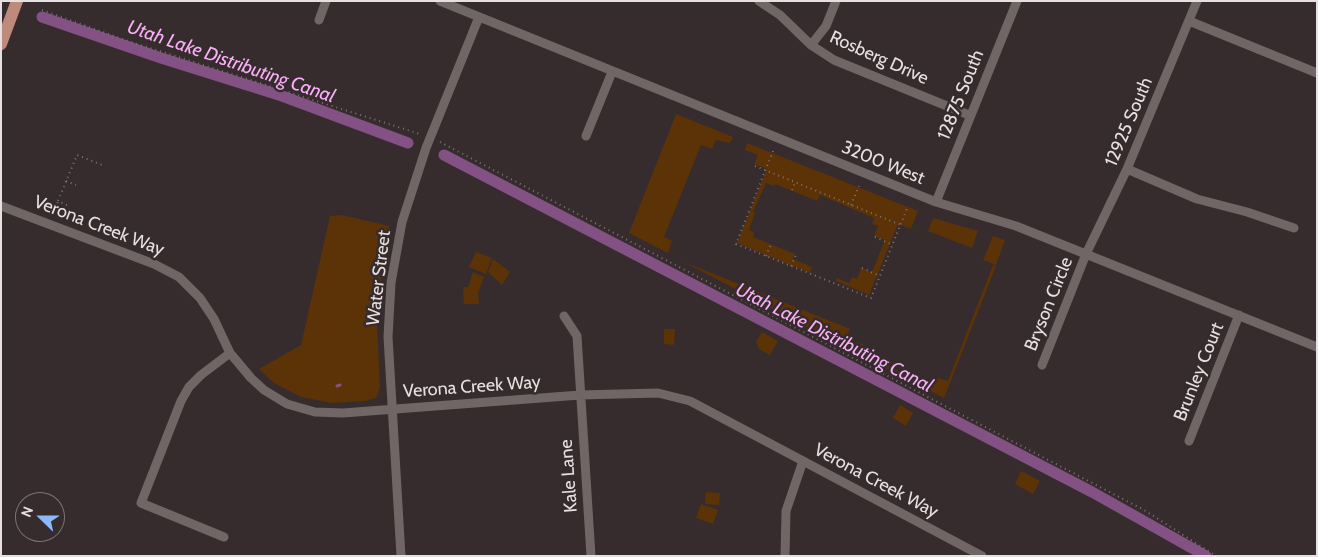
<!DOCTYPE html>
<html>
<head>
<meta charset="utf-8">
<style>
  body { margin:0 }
  #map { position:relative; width:1318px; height:557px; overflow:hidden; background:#362c2d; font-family:Cabin,sans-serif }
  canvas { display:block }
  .frame { position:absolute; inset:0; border:2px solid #e7e0e1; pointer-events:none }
  .north { position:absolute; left:15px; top:492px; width:50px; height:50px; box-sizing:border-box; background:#362c2d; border:1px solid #7d7475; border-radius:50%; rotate:292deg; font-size:14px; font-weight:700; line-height:20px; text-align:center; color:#e7e0e1 }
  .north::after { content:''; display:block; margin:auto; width:18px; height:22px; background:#8db9fc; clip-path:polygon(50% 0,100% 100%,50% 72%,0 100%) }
</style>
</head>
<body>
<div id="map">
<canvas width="1318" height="557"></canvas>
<div class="frame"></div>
<div class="north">N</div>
</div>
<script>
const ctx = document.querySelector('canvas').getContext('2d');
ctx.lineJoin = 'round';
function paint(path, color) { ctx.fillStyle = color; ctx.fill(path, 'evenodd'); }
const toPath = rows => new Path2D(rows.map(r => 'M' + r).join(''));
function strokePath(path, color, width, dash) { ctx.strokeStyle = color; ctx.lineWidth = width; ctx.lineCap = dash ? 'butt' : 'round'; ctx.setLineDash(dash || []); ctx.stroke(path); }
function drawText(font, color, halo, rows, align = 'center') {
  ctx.font = font + ' Cabin,sans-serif'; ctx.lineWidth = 5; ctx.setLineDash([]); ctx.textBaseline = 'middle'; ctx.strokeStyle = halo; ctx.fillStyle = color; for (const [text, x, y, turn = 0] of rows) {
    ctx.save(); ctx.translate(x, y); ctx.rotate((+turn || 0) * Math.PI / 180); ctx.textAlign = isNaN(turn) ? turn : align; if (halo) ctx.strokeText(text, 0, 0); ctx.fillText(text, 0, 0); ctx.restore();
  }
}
const green = toPath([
  [676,114,733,137,730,143,716,140,712,149,701,145,664,237,672,241,668,253,629,233],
  [747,143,918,211,911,229,898,224,869,295,836,281,837,278,849,283,852,277,857,279,861,268,872,272,885,240,874,236,878,226,872,224,874,218,820,195,817,201,775,184,774,186,766,183,753,212,755,213,749,230,754,232,753,237,795,254,793,259,812,267,810,273,737,243,767,169,754,164,758,155,745,150],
  [342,215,389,226,382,265,377,324,380,388,376,398,365,401,332,403,301,397,274,383,259,369,301,345,330,216],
  [933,218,978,231,972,248,928,231],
  [993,236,1005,240,996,265,983,260],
  [476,252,492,258,486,274,469,267],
  [493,259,510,272,502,285,488,272],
  [684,262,850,329,843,346],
  [993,265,996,266,944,398,853,351,857,342,864,345,861,352,931,388,938,378,948,381],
  [473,272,484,277,478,293,479,304,464,304,463,287,468,287],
  [664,329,675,329,674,345,664,344],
  [762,332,778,341,770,355,759,349,756,342],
  [900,405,913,413,906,426,893,418],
  [1021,471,1040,481,1033,494,1015,484],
  [706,492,720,493,719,505,705,504],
  [701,504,718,510,713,524,696,518]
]);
const stream = toPath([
  [337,386,340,385]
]);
const canal = toPath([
  [42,17,161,58,282,96,408,143],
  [444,155,1092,492,1206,556]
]);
const path = toPath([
  [42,10,128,41,420,134],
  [440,142,1144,510,1216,556],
  [773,151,736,244,871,298,908,206],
  [755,166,901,225],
  [66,181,76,185],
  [792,190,795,183],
  [67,205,58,201,77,155,102,165],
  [851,205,859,186],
  [56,208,58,201],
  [875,237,893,245],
  [766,256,771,244],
  [791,266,796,255],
  [862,268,880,276]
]);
const minor = toPath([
  [440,1,936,202,1016,226,1317,347],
  [759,1,780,15,811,45,834,60,969,115],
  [319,20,326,1],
  [1189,21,1317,73],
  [811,45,826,26,836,1],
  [586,136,612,72],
  [1127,169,1197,199,1247,212,1294,228],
  [936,202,1017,1],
  [1,206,154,264,179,277,200,298,214,319,230,353,251,378,264,390,287,404,315,412,343,413,580,395,658,393,690,401,982,556],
  [564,316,577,336,591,556],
  [1042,365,1086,254,1127,169,1197,1],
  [1189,441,1239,315],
  [224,537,141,503,181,401,189,387,201,375,230,353],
  [401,556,388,337,391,283,402,222,426,148,479,17],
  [785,556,786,511,803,461]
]);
const primary = toPath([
  [1,44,17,1]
]);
const streetNames = [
  ["Rosberg Drive",879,58,24],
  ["12875 South",961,95,-68],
  ["12925 South",1129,122,-67],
  ["3200 West",883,163,22],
  ["Verona Creek Way",99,226,21],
  ["Water Street",379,278,-83],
  ["Bryson Circle",1049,304,-68],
  ["Brunley Court",1199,372,-68],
  ["Verona Creek Way",472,387,-4],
  ["Kale Lane",569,476,-94],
  ["Verona Creek Way",876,481,28]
];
const waterNames = [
  ["Utah Lake Distributing Canal",231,62,19],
  ["Utah Lake Distributing Canal",834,338,27]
];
paint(green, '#5c3207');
strokePath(stream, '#835183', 3);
strokePath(canal, '#835183', 11);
strokePath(path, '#7d7475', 2, [1, 4]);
strokePath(minor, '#716666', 9);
strokePath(primary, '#be8a7c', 12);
drawText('18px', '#e7e0e1', '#362c2d', streetNames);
drawText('italic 19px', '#f9aef7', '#362c2d', waterNames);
</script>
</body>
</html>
